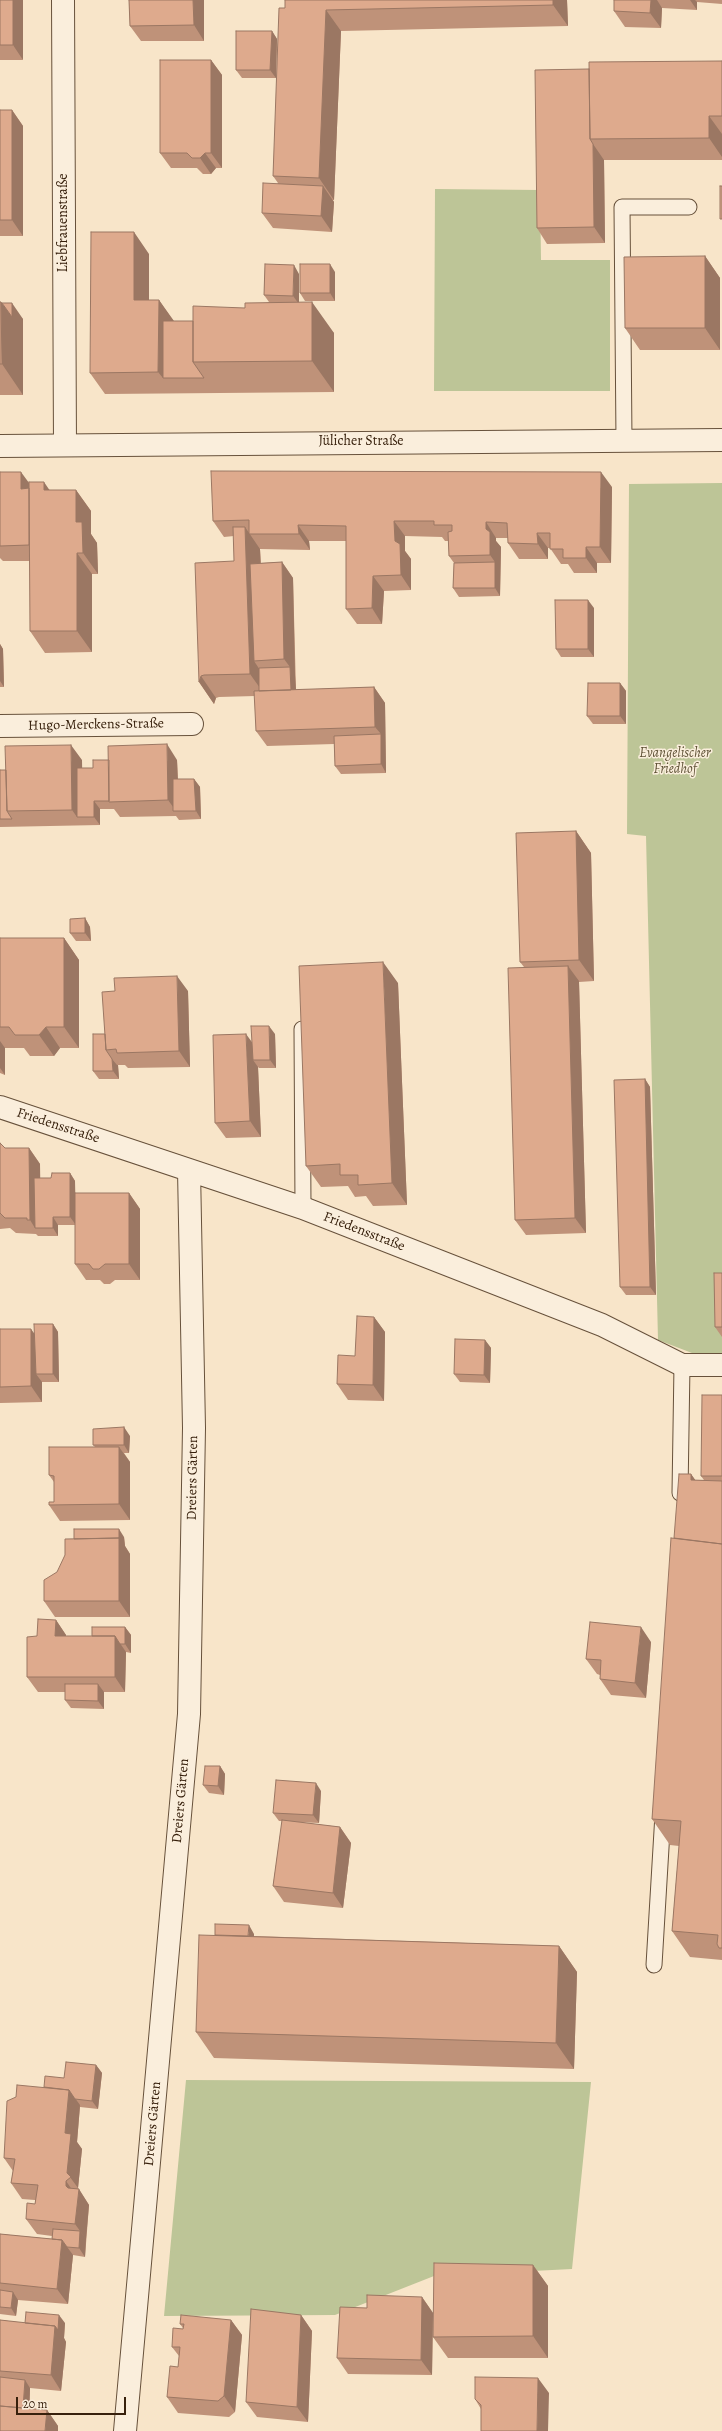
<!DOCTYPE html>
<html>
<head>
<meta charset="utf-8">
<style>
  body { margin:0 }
  #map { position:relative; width:722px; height:2431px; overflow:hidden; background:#f8e5c9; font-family:Alegreya,serif }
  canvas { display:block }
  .scale { position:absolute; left:16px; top:2397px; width:110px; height:18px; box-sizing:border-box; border:2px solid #37200c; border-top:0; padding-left:5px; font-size:12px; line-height:14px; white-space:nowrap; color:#37200c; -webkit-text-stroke:3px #faeedc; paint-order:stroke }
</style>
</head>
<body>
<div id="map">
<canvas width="722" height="2431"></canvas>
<div class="scale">20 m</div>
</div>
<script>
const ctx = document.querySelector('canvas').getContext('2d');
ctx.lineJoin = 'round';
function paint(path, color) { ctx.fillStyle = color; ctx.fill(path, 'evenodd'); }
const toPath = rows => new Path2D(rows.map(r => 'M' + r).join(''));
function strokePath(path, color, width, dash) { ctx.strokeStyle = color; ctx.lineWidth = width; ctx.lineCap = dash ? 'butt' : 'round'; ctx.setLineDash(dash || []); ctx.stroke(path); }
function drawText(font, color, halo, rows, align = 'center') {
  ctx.font = font + ' Alegreya,serif'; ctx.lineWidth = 3; ctx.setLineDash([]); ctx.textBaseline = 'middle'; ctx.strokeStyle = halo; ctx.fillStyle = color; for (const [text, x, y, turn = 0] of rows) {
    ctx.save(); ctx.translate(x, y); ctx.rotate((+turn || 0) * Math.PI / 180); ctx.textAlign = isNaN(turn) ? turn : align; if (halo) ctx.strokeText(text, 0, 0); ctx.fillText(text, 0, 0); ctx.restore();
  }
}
const green = toPath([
  [435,189,540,190,541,260,610,260,610,391,434,391],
  [722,483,722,1353,692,1353,658,1340,646,836,627,834,629,484],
  [186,2080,591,2082,572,2269,434,2276,335,2315,164,2316]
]);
const service = toPath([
  [624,441,622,207,689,207],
  [302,1029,303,1208],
  [680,1493,682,1365],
  [654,1965,663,1814]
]);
const minor = toPath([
  [63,0,65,445],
  [0,726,192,724],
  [0,1107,303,1208,602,1325,682,1365,722,1365],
  [125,2431,189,1714,194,1428,189,1170]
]);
const tertiary = toPath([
  [0,446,722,440]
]);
const wall = toPath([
  [0,0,23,60,0,60],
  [129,0,204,0,204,41,141,41,130,26],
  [285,0,567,0,568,26,341,31,334,200,333,200,334,202,332,232,273,228,262,213,278,183,273,176,285,8],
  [614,0,722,0,722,4,697,2,697,10,662,8,661,28,625,27,614,11],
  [272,31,277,39,276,78,242,78,236,70],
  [211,60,222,75,222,168,216,168,211,174,203,174,197,168,171,168,160,153],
  [722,61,722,160,604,160,605,243,547,244,537,228,589,69],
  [0,110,12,110,23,126,23,236,0,236],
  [149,254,149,300,159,300,173,321,193,321,269,302,264,295,265,264,299,302,334,333,334,392,105,394,90,373],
  [705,256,720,278,720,350,640,350,625,328],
  [335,272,335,301,305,301,300,293],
  [0,302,1,302,2,303,23,319,23,395,0,395],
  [0,472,29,483,50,490,76,490,91,511,91,534,97,543,98,574,92,574,92,652,45,653,30,631,30,561,3,561,0,558],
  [612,487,611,563,597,563,597,573,574,573,568,564,561,564,550,548,548,548,548,559,519,559,508,543,508,538,496,538,496,541,501,547,500,596,459,597,453,588,454,563,449,556,448,541,445,541,442,537,405,536,405,551,411,559,411,590,384,591,382,624,357,624,346,609,346,541,309,541,310,550,260,549,261,563,282,562,293,578,296,690,374,687,385,703,386,773,341,774,335,766,334,744,267,746,256,731,255,696,219,697,216,698,214,704,199,682,234,561,234,536,224,537,213,521],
  [594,608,594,657,561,657,556,649],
  [0,644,3,649,4,687,0,687],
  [620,683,626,691,626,724,593,724,587,716],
  [82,760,82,768,93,768,177,760,178,779,194,779,200,787,201,819,179,820,176,816,120,817,114,809,100,809,100,825,0,827,0,770,6,770],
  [576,831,591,853,594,981,579,982,586,1233,526,1235,515,1220,524,967,520,962],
  [85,918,90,927,91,941,76,941,70,933],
  [0,938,64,938,79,960,79,1048,60,1048,54,1056,30,1056,24,1048,5,1048,5,1075,0,1073],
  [398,983,407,1205,373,1206,366,1196,355,1197,348,1186,321,1187,306,1166],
  [188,991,190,1067,128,1068,125,1065,118,1065,119,1079,99,1079,93,1071,105,1034],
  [275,1034,276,1068,259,1068,258,1067,261,1137,226,1138,215,1123,252,1042],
  [645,1079,650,1087,656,1295,626,1295,620,1287],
  [0,1143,5,1148,29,1148,40,1164,40,1178,51,1178,70,1173,75,1181,75,1193,129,1193,140,1209,140,1280,115,1280,110,1284,104,1284,100,1280,86,1280,75,1264,75,1225,58,1225,58,1236,38,1236,36,1234,16,1233,10,1228,0,1229],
  [722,1273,722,1337,715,1327],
  [374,1317,385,1332,384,1401,348,1400,337,1384,355,1356],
  [53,1324,58,1332,59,1382,42,1382,42,1402,0,1403,0,1329,34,1334],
  [485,1340,491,1348,490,1383,460,1382,454,1374],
  [722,1395,722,1960,690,1957,672,1931,679,1846,670,1845,652,1819,674,1538,691,1474,695,1480,704,1480,701,1476],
  [130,1436,129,1453,124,1453,130,1462,130,1520,60,1521,49,1505,54,1502,54,1482,49,1475,95,1447,93,1445],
  [124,1537,125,1546,130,1554,130,1617,55,1617,44,1601],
  [56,1620,66,1635,66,1636,92,1636,125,1627,131,1635,131,1653,126,1652,125,1692,104,1692,104,1709,71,1708,65,1700,65,1692,38,1692,27,1677,37,1636],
  [651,1642,646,1698,611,1695,600,1679,600,1675,597,1674,586,1659],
  [220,1766,225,1774,224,1795,209,1793,203,1785],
  [321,1791,319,1823,298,1822,340,1827,351,1843,343,1908,284,1902,273,1886,282,1821,279,1821,273,1813],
  [254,1934,254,1936,559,1946,577,1972,574,2069,214,2058,196,2032,215,1935],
  [96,2065,102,2073,98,2109,80,2107,77,2142,82,2149,78,2188,89,2205,85,2257,73,2255,68,2304,18,2300,16,2316,0,2314,0,2234,52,2239,52,2236,37,2234,26,2219,35,2204,35,2200,22,2199,11,2183,13,2171,4,2158,44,2087],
  [533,2265,548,2286,548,2358,448,2358,433,2337],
  [422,2297,433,2313,432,2375,348,2374,337,2358,367,2308],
  [301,2315,312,2331,308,2422,257,2417,246,2402],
  [0,2320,25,2323,65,2323,64,2338,66,2342,61,2391,30,2388,29,2409,47,2410,58,2426,0,2431],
  [231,2320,242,2335,235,2412,229,2417,178,2413,167,2397,178,2367,179,2356,172,2347,183,2329,183,2328,180,2324],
  [549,2393,481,2409,475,2399]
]);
const shadedWall = toPath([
  [13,0,23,0,23,60,13,45],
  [193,0,204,0,204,41,194,25],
  [553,0,567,0,568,26,553,5],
  [651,0,657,0,662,8,661,28,650,13],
  [690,0,695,0,697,2,697,10],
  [326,10,341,31,334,200,319,178],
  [272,31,277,39,276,78,270,70],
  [211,60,222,75,222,168,211,153],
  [12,110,23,126,23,236,12,220],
  [709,116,722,134,722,157,709,138],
  [593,144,604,160,605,243,594,227],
  [205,153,216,168,211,174,200,158],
  [323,186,334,202,332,232,321,216],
  [134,232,149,254,149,321,134,300],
  [705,256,720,278,720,350,705,328],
  [330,264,335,272,335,301,330,293],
  [294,265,299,274,299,304,293,296],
  [159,300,174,321,163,378,158,372],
  [1,302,12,317,12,303,23,319,23,395,2,364],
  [312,302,334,333,334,392,312,361],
  [21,472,32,487,32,504,21,489],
  [601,472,612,487,611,563,600,547],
  [44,482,59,504,44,490],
  [76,490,91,511,91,534,97,543,98,574,83,553,76,522],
  [394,521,405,536,405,551,411,559,411,590,401,575,395,541],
  [486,522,496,538,496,541,501,547,500,596,495,588,495,562,490,555,486,529],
  [298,525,309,541,310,550,299,534],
  [245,527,260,549,264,660,254,661,264,676,265,695,250,674],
  [537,533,548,548,548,559,538,544],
  [586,547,597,563,597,573,586,558],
  [77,553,92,574,92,652,77,631],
  [282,562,293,578,295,675,297,705,291,697,290,667,284,659],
  [373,576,384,591,382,624,372,608],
  [588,600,594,608,594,657,588,649],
  [0,644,3,649,4,687,0,681],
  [201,676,216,698,214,704,199,682],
  [620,683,626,691,626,724,620,716],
  [374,687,385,703,386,773,381,764,381,734,375,727],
  [167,744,177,760,179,811,176,811,168,800],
  [71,745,82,760,83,817,77,817,72,810],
  [194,779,200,787,201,819,196,811],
  [94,801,100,809,100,825,94,817],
  [576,831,591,853,594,981,579,960],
  [85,918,90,927,91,941,85,933],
  [64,938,79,960,79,1048,64,1027],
  [383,962,398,983,407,1205,392,1183],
  [568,966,579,981,586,1233,575,1218],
  [177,976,188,991,190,1067,179,1051],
  [269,1026,275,1034,276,1068,270,1060],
  [46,1027,60,1048,54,1056,39,1035],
  [246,1034,257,1049,253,1060,258,1067,261,1137,250,1121],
  [0,1041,5,1048,5,1075,0,1068],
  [112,1059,117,1065,118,1065,119,1079,113,1071],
  [645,1079,650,1087,656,1295,650,1287],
  [29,1148,40,1164,41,1228,35,1228,30,1220],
  [70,1173,75,1181,76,1225,70,1217],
  [129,1193,140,1209,140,1280,129,1264],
  [53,1217,58,1225,58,1236,53,1228],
  [374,1317,385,1332,384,1401,373,1385],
  [53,1324,58,1332,59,1382,53,1374],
  [31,1329,42,1344,36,1374,42,1382,42,1402,31,1386],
  [485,1340,491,1348,490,1383,484,1375],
  [124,1427,130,1436,129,1453,124,1445],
  [119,1447,130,1462,130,1520,119,1504],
  [691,1474,706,1495,691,1480],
  [119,1529,124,1537,125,1546,130,1554,130,1617,119,1601],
  [56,1620,66,1635,66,1652,55,1636],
  [125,1627,131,1635,131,1653,125,1644],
  [641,1627,651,1642,646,1698,635,1683],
  [115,1636,126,1652,125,1692,115,1677],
  [98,1684,104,1692,104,1709,98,1701],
  [220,1766,225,1774,224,1795,218,1786],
  [316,1783,321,1791,319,1823,313,1815],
  [340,1827,351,1843,343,1908,333,1893],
  [249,1925,254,1934,254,1962,248,1954],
  [559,1946,577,1972,574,2069,556,2043],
  [96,2065,102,2073,98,2109,92,2101],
  [69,2090,80,2105,77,2142,82,2149,78,2188,67,2173,65,2133],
  [66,2181,77,2197,77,2201,66,2186],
  [79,2189,89,2205,86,2239,75,2224],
  [80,2231,86,2239,85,2257,79,2248],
  [62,2240,73,2255,68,2304,57,2289],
  [533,2265,548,2286,548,2358,533,2336],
  [13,2292,18,2300,16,2316,11,2308],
  [422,2297,433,2313,432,2375,421,2360],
  [59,2315,65,2323,64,2338,66,2342,61,2391,51,2375,55,2326],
  [301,2315,312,2331,308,2422,297,2407],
  [231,2320,242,2335,235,2412,224,2396],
  [538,2378,549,2393,548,2431,537,2431],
  [25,2380,30,2388,29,2423,23,2415],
  [47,2410,58,2426,58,2431,45,2431]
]);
const building = toPath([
  [0,0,13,0,13,45,0,45,0,0],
  [129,0,193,0,194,25,130,26,129,0],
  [285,0,553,0,553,5,326,10,319,178,273,176,279,8,285,8,285,0],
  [614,0,651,0,650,13,614,11,614,0],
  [236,31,272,31,270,70,236,70,236,31],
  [160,60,211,60,211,153,205,153,200,158,192,158,187,153,160,153,160,60],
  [722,61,722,116,709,116,709,138,590,139,589,62,722,61],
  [589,69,590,139,593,144,594,227,537,228,535,70,589,69],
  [0,110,12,110,12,220,0,220,0,110],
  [263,183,323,186,321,216,262,213,263,183],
  [720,186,722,186,722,219,720,219,720,186],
  [91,232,134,232,134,300,159,300,158,372,90,373,91,232],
  [705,256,705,328,625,328,624,257,705,256],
  [265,264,294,265,293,296,264,295,265,264],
  [300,264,330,264,330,293,300,293,300,264],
  [0,302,1,302,2,364,0,364,0,302],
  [312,302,312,361,193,362,193,306,245,308,245,303,312,302],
  [2,303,12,303,12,317,2,303],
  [163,321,193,321,193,362,204,378,163,378,163,321],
  [211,471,601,472,600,547,586,547,586,558,563,558,563,549,550,549,550,533,537,533,538,544,508,543,507,523,486,522,486,529,490,532,490,555,449,556,448,532,452,531,452,525,434,525,434,521,394,521,395,541,400,544,401,575,373,576,372,608,346,609,346,526,298,525,299,534,249,534,249,520,213,521,211,471],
  [0,472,21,472,21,489,29,488,29,545,0,546,0,472],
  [29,482,44,482,44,490,76,490,76,522,82,522,83,553,77,553,77,631,30,631,29,482],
  [233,527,245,527,250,674,204,675,201,676,199,682,195,563,234,561,233,527],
  [282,562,284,659,254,661,250,564,282,562],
  [495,562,495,588,453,588,454,563,495,562],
  [555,600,588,600,588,649,556,649,555,600],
  [290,667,291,690,259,691,259,668,290,667],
  [588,683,620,683,620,716,587,716,588,683],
  [374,687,375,727,256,731,254,691,374,687],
  [381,734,381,764,335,766,334,736,381,734],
  [167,744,168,800,109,802,108,746,167,744],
  [71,745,72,810,7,811,5,746,71,745],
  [93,760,109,760,109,801,94,801,94,817,77,817,77,768,93,768,93,760],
  [0,770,6,770,7,811,12,819,0,819,0,770],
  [173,779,194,779,196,811,173,811,173,779],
  [576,831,579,960,520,962,516,833,576,831],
  [85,918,85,933,70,933,70,919,85,918],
  [0,938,64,938,64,1027,46,1027,39,1035,15,1035,9,1027,0,1027,0,938],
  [383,962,392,1183,358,1185,358,1175,340,1175,340,1164,306,1166,299,966,383,962],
  [568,966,575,1218,515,1220,508,968,568,966],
  [177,976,179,1051,117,1053,116,1049,106,1050,102,992,115,991,114,978,177,976],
  [251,1026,269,1026,270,1060,253,1060,251,1026],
  [93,1034,105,1034,106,1050,112,1059,113,1071,93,1071,93,1034],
  [246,1034,250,1121,215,1123,213,1035,246,1034],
  [645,1079,650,1287,620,1287,614,1080,645,1079],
  [0,1143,5,1148,29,1148,30,1220,27,1220,27,1218,5,1218,0,1213,0,1143],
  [52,1173,70,1173,70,1217,53,1217,53,1228,35,1228,34,1178,51,1178,52,1173],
  [75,1193,129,1193,129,1264,105,1264,99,1269,93,1269,89,1264,75,1264,75,1193],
  [714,1273,722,1273,722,1327,715,1327,714,1273],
  [357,1316,374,1317,373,1385,337,1384,338,1355,355,1356,357,1316],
  [34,1324,53,1324,53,1374,36,1374,34,1324],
  [0,1329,31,1329,31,1386,0,1387,0,1329],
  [455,1339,485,1340,484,1375,454,1374,455,1339],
  [702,1395,722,1395,722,1476,701,1476,702,1395],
  [124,1427,124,1445,93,1445,93,1429,124,1427],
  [49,1447,119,1447,119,1504,49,1505,49,1502,54,1502,54,1476,49,1475,49,1447],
  [679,1474,691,1474,691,1480,722,1481,722,1544,674,1538,679,1474],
  [74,1529,119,1529,119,1538,74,1539,74,1529],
  [119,1538,119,1601,44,1601,44,1580,57,1572,65,1555,65,1539,119,1538],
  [671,1538,722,1544,722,1948,719,1948,717,1944,718,1935,672,1931,681,1821,652,1819,671,1538],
  [38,1619,56,1620,55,1636,115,1636,115,1677,27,1677,27,1637,37,1636,38,1619],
  [590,1622,641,1627,635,1683,600,1679,601,1660,586,1659,590,1622],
  [92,1627,125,1627,125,1644,120,1644,115,1636,92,1636,92,1627],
  [65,1684,98,1684,98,1701,65,1700,65,1684],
  [205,1766,220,1766,218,1786,203,1785,205,1766],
  [276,1780,316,1783,313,1815,273,1813,276,1780],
  [282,1820,340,1827,333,1893,273,1886,282,1820],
  [215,1924,249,1925,248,1936,215,1935,215,1924],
  [199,1935,559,1946,556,2043,196,2032,199,1935],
  [66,2062,96,2065,92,2101,75,2099,69,2090,44,2087,45,2076,64,2078,66,2062],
  [17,2085,69,2090,65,2133,71,2134,67,2173,71,2177,66,2181,66,2186,68,2188,79,2189,75,2224,26,2219,27,2203,35,2204,38,2185,11,2183,15,2159,4,2158,7,2101,16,2097,17,2085],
  [53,2229,80,2231,79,2248,67,2247,62,2240,52,2239,53,2229],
  [0,2234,62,2240,57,2289,0,2283,0,2234],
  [434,2263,533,2265,533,2336,433,2337,434,2263],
  [0,2290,13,2292,11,2308,0,2307,0,2290],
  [367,2295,422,2297,421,2360,337,2358,340,2307,367,2308,367,2295],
  [251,2309,301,2315,297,2407,246,2402,251,2309],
  [26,2312,59,2315,58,2330,55,2326,25,2323,26,2312],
  [181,2315,231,2320,224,2396,218,2401,167,2397,170,2366,178,2367,180,2347,172,2347,173,2328,183,2329,184,2324,180,2324,181,2315],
  [0,2320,55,2326,51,2375,0,2371,0,2320],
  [0,2377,25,2380,23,2408,0,2406,0,2377],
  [475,2377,538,2378,537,2431,481,2431,481,2405,475,2399,475,2377],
  [0,2406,47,2410,45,2431,0,2431,0,2406]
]);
const streetNames = [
  ["Liebfrauenstraße",64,223,-90],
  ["Jülicher Straße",361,442],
  ["Hugo-Merckens-Straße",96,725,-1],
  ["Friedensstraße",58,1126,18],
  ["Friedensstraße",364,1232,21],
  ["Dreiers Gärten",193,1478,-89],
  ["Dreiers Gärten",181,1801,-85],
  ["Dreiers Gärten",153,2124,-85]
];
const parkNames = [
  ["Evangelischer",675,754],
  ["Friedhof",675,770]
];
paint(green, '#bdc597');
strokePath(service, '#67513b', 17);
strokePath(minor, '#67513b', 24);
strokePath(tertiary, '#67513b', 24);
strokePath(service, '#faeedc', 15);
strokePath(minor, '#faeedc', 22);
strokePath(tertiary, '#faeedc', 22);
paint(wall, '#bf9279');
paint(shadedWall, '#9b7763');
paint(building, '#deaa8d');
strokePath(building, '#9b7763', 1);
drawText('14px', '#37200c', '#faeedc', streetNames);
drawText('italic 14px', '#5f5236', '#faeedc', parkNames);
</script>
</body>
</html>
